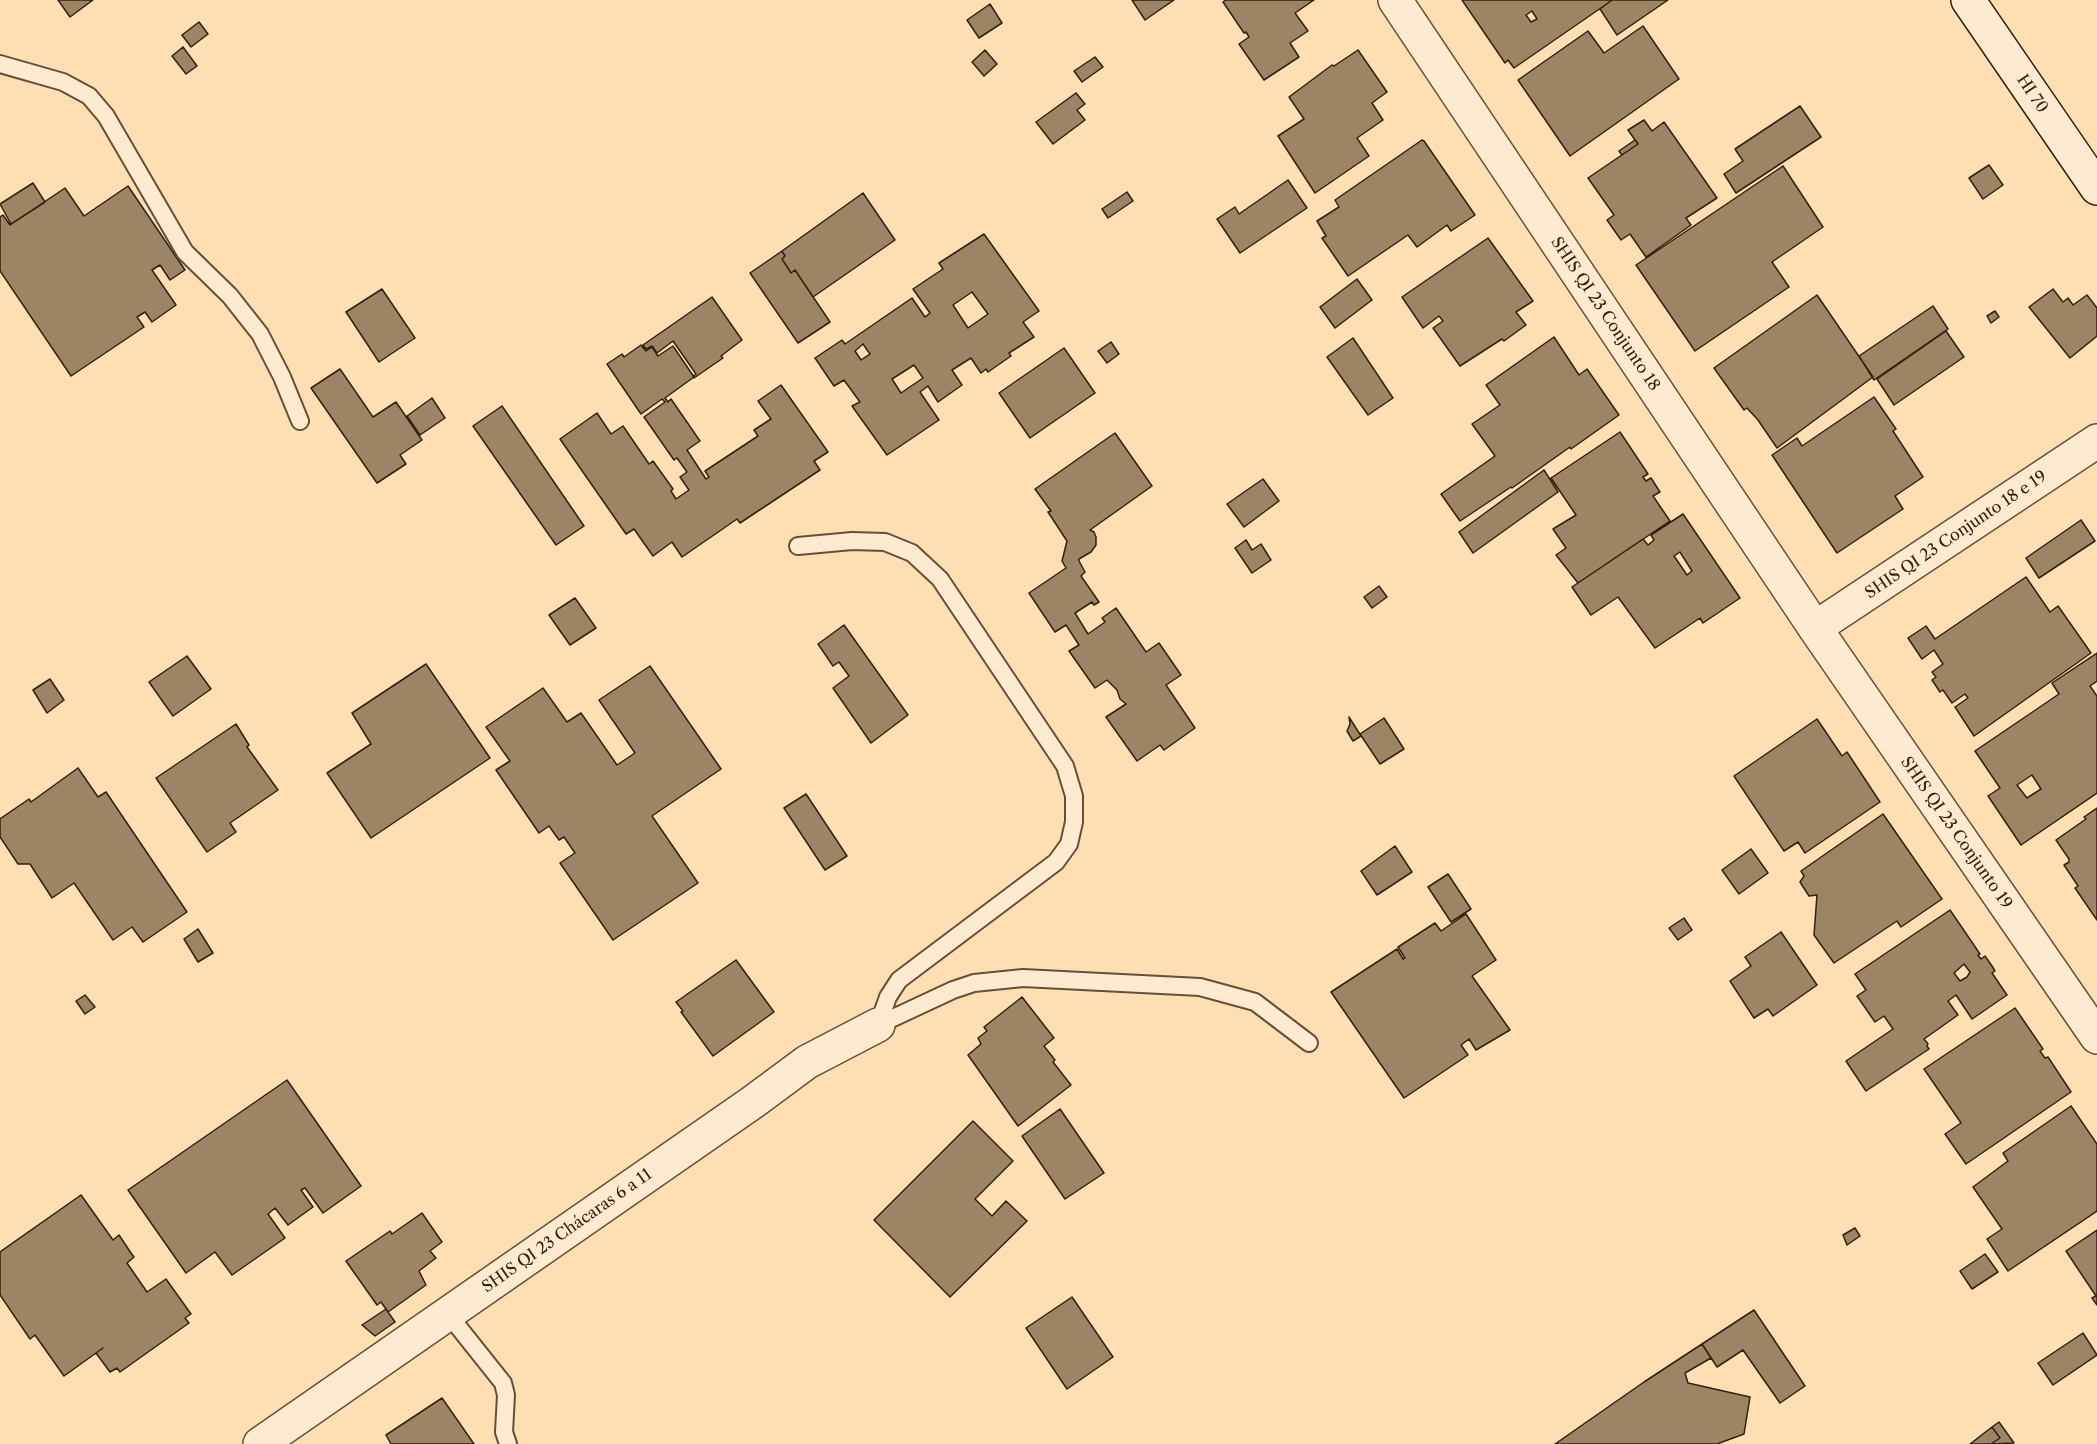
<!DOCTYPE html>
<html>
<head>
<meta charset="utf-8">
<style>
  body { margin:0 }
  canvas { display:block; background:#fddfb3 }
</style>
</head>
<body>
<canvas width="2097" height="1444"></canvas>
<script>
const ctx = document.querySelector('canvas').getContext('2d');
ctx.lineJoin = 'round';
function paint(path, color) { ctx.fillStyle = color; ctx.fill(path, 'evenodd'); }
const toPath = rows => new Path2D(rows.map(r => 'M' + r).join(''));
function strokePath(path, color, width, dash) { ctx.strokeStyle = color; ctx.lineWidth = width; ctx.lineCap = dash ? 'butt' : 'round'; ctx.setLineDash(dash || []); ctx.stroke(path); }
function drawText(font, color, halo, rows, align = 'center') {
  ctx.font = font + ' "Libre Caslon Text",serif'; ctx.lineWidth = 6; ctx.setLineDash([]); ctx.textBaseline = 'middle'; ctx.strokeStyle = halo; ctx.fillStyle = color; for (const [text, x, y, turn = 0] of rows) {
    ctx.save(); ctx.translate(x, y); ctx.rotate((+turn || 0) * Math.PI / 180); ctx.textAlign = isNaN(turn) ? turn : align; if (halo) ctx.strokeText(text, 0, 0); ctx.fillText(text, 0, 0); ctx.restore();
  }
}
const building = toPath([
  [58,0,93,0,70,17,58,0],
  [1132,0,1174,0,1145,20,1132,0],
  [1226,0,1314,0,1295,13,1308,31,1290,43,1299,57,1264,80,1239,44,1249,37,1246,32,1244,33,1223,2,1226,0],
  [1462,0,1610,0,1611,1,1514,68,1508,60,1505,63,1462,0],
  [1532,11,1537,19,1531,22,1526,15,1532,11],
  [1612,0,1668,0,1617,35,1600,9,1612,0],
  [990,4,1002,23,979,38,967,20,990,4],
  [199,22,208,34,191,47,182,35,199,22],
  [1643,26,1679,79,1570,156,1518,80,1588,31,1604,53,1643,26],
  [183,47,197,66,186,74,172,56,183,47],
  [985,50,997,64,984,76,972,62,985,50],
  [1358,50,1387,92,1372,103,1383,120,1357,138,1369,156,1315,193,1278,136,1304,119,1289,97,1332,65,1334,66,1358,50],
  [1095,57,1103,67,1082,82,1074,71,1095,57],
  [1076,93,1085,104,1077,110,1085,120,1053,144,1036,122,1076,93],
  [1800,106,1821,137,1736,193,1724,174,1743,161,1735,149,1800,106],
  [1644,120,1652,131,1664,122,1717,198,1686,218,1691,225,1646,257,1630,234,1621,240,1607,220,1614,215,1588,178,1638,144,1628,130,1644,120],
  [1422,140,1424,141,1475,215,1451,231,1447,225,1417,247,1408,235,1348,276,1322,238,1326,236,1317,221,1339,207,1335,200,1422,140],
  [1635,140,1638,144,1622,155,1619,151,1635,140],
  [1989,165,2003,185,1983,199,1969,178,1989,165],
  [1783,166,1823,227,1772,262,1789,287,1695,351,1636,265,1783,166],
  [1288,180,1307,208,1240,253,1217,219,1235,207,1239,214,1288,180],
  [33,183,45,202,11,224,0,204,33,183],
  [128,186,185,270,170,280,160,265,152,270,176,305,152,322,145,312,137,317,144,327,71,376,0,271,0,217,3,215,10,225,65,188,84,216,128,186],
  [1127,192,1133,201,1108,218,1102,209,1127,192],
  [863,193,895,240,813,297,795,270,791,273,782,259,785,256,782,251,863,193],
  [984,234,1039,311,1023,322,1034,337,1009,353,1011,356,988,372,986,369,981,373,971,358,952,370,962,385,938,402,928,386,920,392,939,420,887,455,852,406,860,402,844,380,834,386,815,358,842,340,845,344,912,298,925,317,930,313,913,289,943,269,939,263,984,234],
  [972,292,988,314,968,328,953,305,972,292],
  [863,344,870,354,861,360,855,351,863,344],
  [914,365,923,378,901,393,892,379,914,365],
  [1488,238,1533,301,1516,312,1526,325,1504,341,1502,339,1460,366,1433,328,1443,321,1439,316,1423,328,1402,297,1488,238],
  [782,251,785,256,782,259,791,273,795,270,830,322,798,343,750,273,782,251],
  [1357,279,1372,300,1335,328,1320,307,1357,279],
  [382,289,415,338,379,362,346,312,382,289],
  [2053,289,2063,302,2068,298,2073,305,2087,295,2097,308,2097,336,2070,358,2029,307,2053,289],
  [1817,295,1873,377,1777,448,1758,420,1747,408,1744,410,1714,368,1817,295],
  [712,297,742,340,721,356,723,358,694,378,693,376,696,374,673,341,657,353,652,346,646,349,643,345,712,297],
  [1933,306,1948,329,1874,380,1859,356,1933,306],
  [1995,311,1999,317,1991,323,1987,316,1995,311],
  [1946,331,1964,357,1894,405,1877,379,1946,331],
  [1554,337,1579,375,1587,369,1619,415,1571,449,1570,447,1512,488,1511,487,1460,521,1441,494,1495,456,1472,424,1500,405,1486,385,1554,337],
  [1353,338,1393,398,1368,415,1327,357,1353,338],
  [1111,342,1119,354,1107,363,1098,351,1111,342],
  [641,345,646,351,652,347,658,356,673,346,694,377,665,398,668,402,671,399,700,441,687,450,706,479,709,477,705,471,758,436,754,430,771,419,758,401,781,385,828,452,814,461,820,470,740,523,737,519,682,557,672,542,653,556,634,529,626,534,560,439,597,413,611,434,623,426,649,464,653,461,673,489,671,491,676,499,689,490,680,477,687,472,677,458,674,460,644,417,665,402,662,399,641,414,607,364,622,354,624,357,641,345],
  [1064,348,1095,393,1030,438,999,393,1064,348],
  [340,369,373,417,396,402,422,440,400,455,406,464,377,483,311,388,340,369],
  [1874,397,1896,429,1893,431,1923,477,1895,496,1903,509,1837,553,1772,455,1797,438,1802,446,1874,397],
  [432,398,445,418,420,435,407,416,432,398],
  [502,406,584,526,556,545,473,426,502,406],
  [1620,432,1648,474,1643,477,1646,481,1651,478,1660,492,1653,496,1670,521,1578,583,1556,555,1566,548,1553,529,1576,515,1551,478,1620,432],
  [1115,433,1152,486,1090,530,1094,532,1096,537,1096,545,1091,552,1079,559,1079,561,1085,572,1081,576,1099,602,1094,605,1092,602,1075,613,1088,634,1105,622,1102,618,1116,608,1146,652,1159,643,1181,675,1166,685,1195,728,1164,750,1160,745,1137,761,1106,717,1126,704,1120,699,1117,690,1107,680,1095,688,1069,651,1079,645,1066,625,1055,632,1029,593,1066,568,1062,561,1067,541,1048,512,1051,511,1035,489,1115,433],
  [1544,470,1558,492,1473,553,1459,532,1544,470],
  [1263,479,1279,501,1244,527,1227,504,1263,479],
  [1683,514,1740,598,1703,623,1700,618,1655,648,1618,597,1591,615,1572,587,1643,539,1648,545,1654,540,1651,535,1683,514],
  [1680,552,1692,571,1687,575,1674,556,1680,552],
  [2081,520,2095,541,2039,578,2026,558,2081,520],
  [1246,540,1252,550,1261,544,1271,560,1252,573,1235,548,1246,540],
  [2026,577,2050,612,2058,606,2091,653,1974,736,1955,707,1968,698,1965,694,1952,703,1943,690,1940,692,1932,680,1936,677,1932,672,1943,664,1934,650,1922,659,1908,638,1926,626,1935,639,2026,577],
  [1379,586,1387,597,1372,608,1364,597,1379,586],
  [575,598,596,628,570,645,549,615,575,598],
  [844,625,908,715,871,743,833,688,849,676,839,662,833,666,818,644,844,625],
  [2097,653,2097,681,2090,686,2097,696,2097,793,2021,845,1988,796,2000,788,1975,751,2059,694,2052,683,2097,653],
  [2032,775,2041,789,2027,798,2017,785,2032,775],
  [187,656,211,689,173,716,149,682,187,656],
  [426,664,490,758,371,838,327,773,371,744,352,713,426,664],
  [650,666,721,769,652,816,698,883,613,940,560,863,575,853,564,837,559,840,549,826,539,833,496,770,510,761,486,727,543,688,567,722,581,713,617,765,635,753,599,700,650,666],
  [50,679,64,700,47,713,33,690,50,679],
  [1349,717,1361,736,1353,741,1347,731,1350,724,1349,717],
  [1384,718,1404,749,1380,764,1360,734,1384,718],
  [1817,719,1842,756,1847,752,1880,802,1805,853,1798,842,1784,851,1734,776,1817,719],
  [236,724,249,745,247,747,278,790,230,823,236,832,207,852,156,778,236,724],
  [78,768,98,797,106,792,187,912,143,942,132,927,113,940,74,883,52,898,30,864,18,864,0,837,0,819,29,799,31,802,78,768],
  [806,794,847,856,825,870,784,808,806,794],
  [2097,808,2097,920,2075,888,2078,886,2064,865,2069,862,2069,859,2056,840,2086,819,2084,817,2097,808],
  [1883,814,1942,899,1901,927,1897,921,1834,963,1814,935,1817,895,1809,896,1800,882,1804,876,1801,871,1883,814],
  [1395,846,1412,872,1377,895,1361,871,1395,846],
  [1751,849,1768,873,1739,894,1722,870,1751,849],
  [1448,874,1471,909,1451,922,1428,887,1448,874],
  [1950,910,1980,954,1978,955,1981,959,1985,956,1992,966,1995,971,1992,973,2007,995,1972,1019,1956,995,1948,1001,1958,1015,1924,1039,1928,1044,1927,1046,1929,1049,1866,1091,1846,1061,1893,1029,1884,1016,1875,1022,1857,996,1866,990,1855,974,1950,910],
  [1964,964,1970,972,1967,977,1960,981,1954,973,1964,964],
  [1466,914,1496,960,1472,976,1510,1030,1476,1050,1469,1039,1461,1045,1468,1055,1404,1098,1331,992,1397,949,1403,959,1405,958,1398,947,1435,923,1441,931,1466,914],
  [1684,918,1692,930,1678,940,1669,928,1684,918],
  [198,929,213,953,198,962,184,939,198,929],
  [1781,932,1817,985,1773,1016,1768,1009,1754,1018,1730,981,1751,966,1745,957,1781,932],
  [736,960,774,1012,713,1056,681,1012,683,1011,676,1002,736,960],
  [85,995,95,1007,85,1014,76,1001,85,995],
  [1022,997,1054,1038,1044,1046,1055,1060,1053,1062,1071,1085,1018,1126,968,1055,981,1044,978,1038,987,1031,984,1027,1022,997],
  [2015,1008,2043,1049,2040,1051,2045,1058,2048,1057,2071,1092,1966,1164,1945,1134,1961,1123,1924,1069,2015,1008],
  [287,1080,361,1186,323,1213,305,1188,301,1190,313,1207,288,1225,275,1208,268,1214,285,1238,232,1275,215,1252,186,1273,128,1190,287,1080],
  [2071,1106,2097,1144,2097,1211,2008,1271,1987,1239,2002,1229,1973,1187,2008,1161,2003,1153,2071,1106],
  [1060,1109,1104,1173,1065,1199,1022,1136,1060,1109],
  [973,1121,1013,1161,975,1199,992,1216,1006,1201,1027,1221,950,1297,874,1220,973,1121],
  [81,1195,113,1240,119,1235,131,1253,134,1257,127,1263,147,1292,166,1279,191,1314,185,1318,189,1323,120,1372,117,1368,110,1372,96,1353,103,1348,64,1376,35,1335,30,1339,0,1295,0,1252,81,1195],
  [422,1213,442,1242,430,1251,436,1258,419,1271,426,1285,388,1312,381,1302,377,1305,346,1261,390,1231,392,1234,422,1213],
  [1855,1228,1860,1236,1847,1245,1843,1235,1855,1228],
  [2097,1230,2097,1305,2092,1298,2096,1296,2066,1251,2097,1230],
  [1985,1254,1998,1272,1972,1289,1960,1271,1985,1254],
  [1072,1297,1113,1357,1067,1389,1026,1328,1072,1297],
  [386,1309,395,1322,375,1336,362,1325,386,1309],
  [1754,1310,1805,1386,1780,1403,1743,1350,1717,1367,1702,1344,1754,1310],
  [2083,1333,2097,1355,2053,1385,2038,1363,2083,1333],
  [1702,1344,1711,1358,1685,1373,1688,1383,1750,1397,1744,1434,1717,1444,1555,1444,1644,1382,1702,1344],
  [442,1398,474,1444,391,1444,386,1435,442,1398],
  [1999,1422,2014,1443,1991,1444,2000,1438,1992,1427,1999,1422],
  [1992,1427,2000,1438,1991,1444,1970,1444,1992,1427]
]);
const lane = toPath([
  [0,64,63,82,89,96,106,116,185,252,230,296,260,334,282,377,300,421],
  [798,546,852,541,885,542,912,553,940,579,1065,766,1074,796,1074,822,1069,844,1056,862,899,980,888,997,878,1025],
  [878,1025,953,990,974,983,1023,978,1200,987,1255,1002,1309,1043],
  [448,1314,503,1383,506,1395,504,1432,508,1444]
]);
const street = toPath([
  [1395,0,1815,628,2097,1037],
  [1815,628,2097,441],
  [260,1444,753,1102,807,1062,878,1025]
]);
const secondary = toPath([
  [1968,0,2097,188]
]);
const streetNames = [
  ["HI 70",2032,94,56],
  ["SHIS QI 23 Conjunto 18",1605,314,56],
  ["SHIS QI 23 Conjunto 18 e 19",1956,535,-34],
  ["SHIS QI 23 Conjunto 19",1956,833,55],
  ["SHIS QI 23 Chácaras 6 a 11",567,1231,-35]
];
paint(building, '#9c8464');
strokePath(building, '#32210e', 1.5);
strokePath(lane, '#655037', 20);
strokePath(street, '#655037', 36);
strokePath(secondary, '#32210e', 36);
strokePath(lane, '#feeace', 16);
strokePath(street, '#feeace', 33);
strokePath(secondary, '#feeace', 33);
drawText('16px', '#32210e', '#feeace', streetNames);
</script>
</body>
</html>
